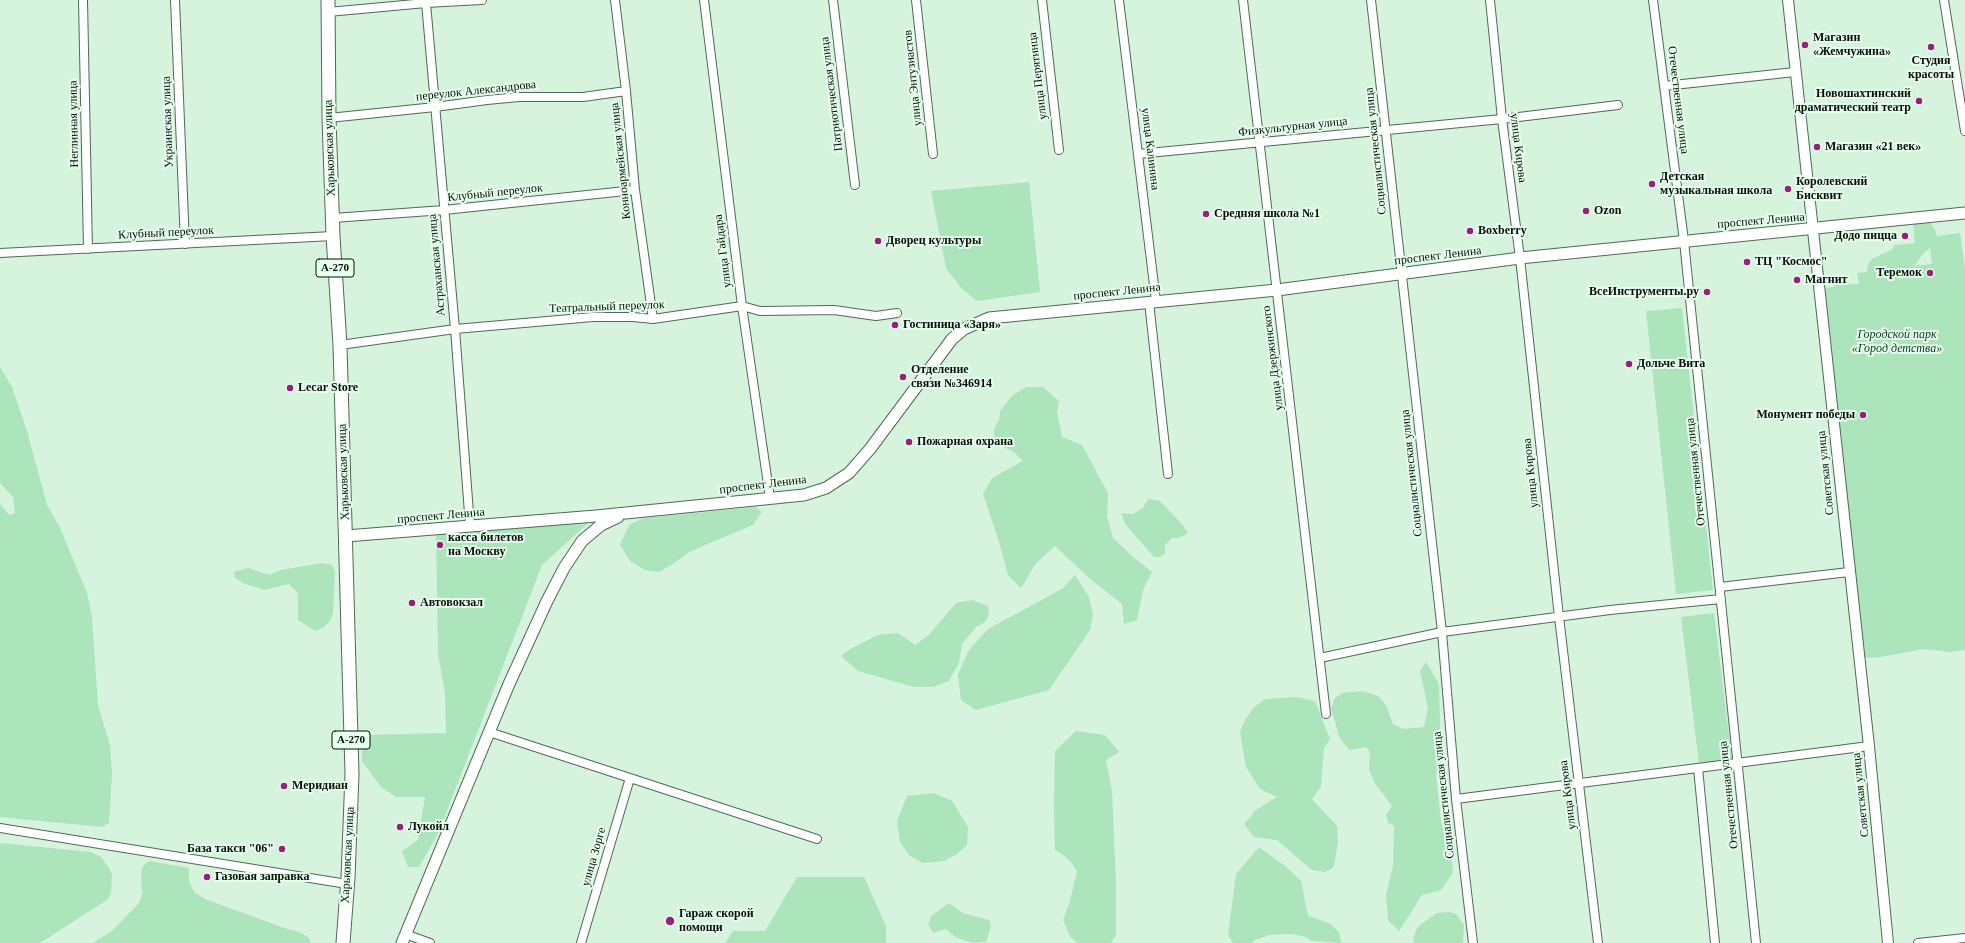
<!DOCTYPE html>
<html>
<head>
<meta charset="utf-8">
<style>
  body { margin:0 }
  canvas { display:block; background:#d6f3dd }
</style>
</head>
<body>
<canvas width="1965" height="943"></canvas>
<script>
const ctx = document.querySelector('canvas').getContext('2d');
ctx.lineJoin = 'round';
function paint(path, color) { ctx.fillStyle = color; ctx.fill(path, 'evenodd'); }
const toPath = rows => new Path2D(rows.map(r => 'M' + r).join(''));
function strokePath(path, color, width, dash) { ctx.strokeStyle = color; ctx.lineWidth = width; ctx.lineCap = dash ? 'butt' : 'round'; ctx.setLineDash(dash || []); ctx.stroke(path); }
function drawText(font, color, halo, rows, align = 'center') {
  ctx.font = font + ' "Times New Roman",serif'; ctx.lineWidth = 4; ctx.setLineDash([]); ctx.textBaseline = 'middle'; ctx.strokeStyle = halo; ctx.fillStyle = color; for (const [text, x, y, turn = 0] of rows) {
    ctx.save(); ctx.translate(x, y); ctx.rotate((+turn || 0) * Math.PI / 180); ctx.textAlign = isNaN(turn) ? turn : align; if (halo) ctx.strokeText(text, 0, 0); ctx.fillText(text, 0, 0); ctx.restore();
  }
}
const green = toPath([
  [1029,182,1040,292,977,301,961,288,946,268,931,191],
  [1926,217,1934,228,1937,236,1960,233,1965,269,1965,650,1950,652,1924,649,1881,657,1863,658,1822,288,1834,287,1836,285,1859,284,1857,273,1867,272,1868,264,1872,259,1893,249,1895,245,1915,243,1913,224,1910,222],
  [1930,248,1932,264,1914,266,1923,254],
  [1682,308,1713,590,1676,594,1646,311],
  [0,367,12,387,27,431,47,505,60,528,87,593,92,617,98,705,110,745,112,774,109,823,102,827,0,817,0,504,9,515,15,513,13,497,0,483],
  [1026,387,1043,387,1059,401,1057,412,1062,437,1082,445,1108,493,1107,517,1113,538,1132,556,1152,572,1143,590,1137,620,1124,624,1122,604,1089,578,1055,546,1036,563,1021,588,1008,575,1000,545,983,494,992,478,1023,461,1014,452,995,443,994,429,999,420,1000,411,1012,396],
  [1148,499,1160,501,1181,523,1188,533,1179,538,1172,538,1165,545,1165,553,1160,557,1154,557,1125,524,1121,513,1133,514,1143,508],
  [755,507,762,512,753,525,691,551,671,565,659,572,645,570,630,561,620,545,629,525,644,518],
  [596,516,542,565,438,834,419,867,408,867,402,851,418,840,425,797,396,797,381,787,362,761,362,735,446,733,445,693,438,654,436,529],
  [322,563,332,565,335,572,333,613,330,621,324,627,315,631,298,620,298,593,289,584,264,590,245,584,235,578,234,572,248,568,270,575,281,570],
  [1075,575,1089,597,1093,615,1090,630,1049,690,976,710,961,700,958,674,969,650,988,629,1062,589],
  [972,600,988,606,989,615,985,622,976,627,962,644,959,663,949,681,933,687,914,687,858,671,841,656,850,649,878,635,898,633,915,645,929,635,956,603],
  [1714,613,1732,760,1699,764,1681,617],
  [1426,662,1439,684,1441,762,1436,774,1441,821,1451,854,1453,873,1441,890,1422,895,1399,931,1388,920,1386,895,1393,866,1394,826,1388,823,1386,815,1392,806,1374,782,1369,769,1370,752,1366,747,1350,750,1340,739,1331,708,1335,698,1343,693,1362,691,1378,696,1386,705,1393,724,1404,729,1424,727,1428,708,1420,671],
  [1296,697,1315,701,1330,739,1324,748,1321,787,1312,799,1337,826,1338,842,1334,867,1325,872,1312,870,1277,840,1254,837,1244,824,1256,810,1277,797,1260,789,1246,767,1240,732,1245,720,1254,707,1266,699],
  [1076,731,1105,735,1119,752,1106,760,1112,791,1116,884,1116,935,1111,943,1077,943,1070,936,1063,920,1070,901,1077,871,1071,862,1062,854,1055,850,1054,808,1055,751],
  [934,793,952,801,968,827,967,845,957,854,944,861,923,863,910,856,900,842,897,821,907,796],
  [0,843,90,852,101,857,109,868,112,875,111,893,107,900,40,943,0,943],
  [1259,847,1285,866,1301,881,1308,916,1329,923,1339,932,1341,943,1312,941,1303,936,1291,934,1269,935,1255,940,1252,943,1233,943,1228,935,1236,874],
  [149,861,189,868,189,881,194,892,205,899,284,928,299,932,308,937,311,943,93,943,112,931,139,903,142,893,141,875,143,866],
  [797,877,864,877,886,926,886,943,725,943,733,931,765,931],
  [949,903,963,913,989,920,991,927,986,942,973,943,957,938,946,929,933,933,928,924,931,916],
  [1449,912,1456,914,1464,925,1463,943,1414,943,1413,940,1417,928,1424,922,1437,913]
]);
const minor = toPath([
  [83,0,88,249],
  [175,0,185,244],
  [615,0,626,91,635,190,653,319],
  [704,0,742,306,770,498],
  [833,0,855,185],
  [916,0,933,154],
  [1042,0,1059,150],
  [1119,0,1156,301],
  [1243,0,1326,714],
  [1371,0,1442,632,1456,799,1473,943],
  [1490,0,1502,119,1520,258,1559,617,1598,943],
  [1653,0,1684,241,1756,943],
  [1944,0,1965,131],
  [426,3,455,329,470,526],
  [328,12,426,3,482,0],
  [1664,86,1795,72],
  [329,118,435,107,487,100,519,97,583,97,626,91],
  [1138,154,1502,119,1618,105],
  [333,218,444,210,635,190],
  [0,253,333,236],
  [1149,302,1168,474],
  [340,345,455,329,593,317,633,317,653,319,742,306,760,311,834,310,876,316,897,313],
  [1720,587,1849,572],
  [1320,658,1442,632,1610,610,1721,599],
  [489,732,817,839],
  [1698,768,1715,943],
  [1456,799,1869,746],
  [0,828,347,884],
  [405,934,430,943],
  [581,943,630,778],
  [1918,943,1965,938]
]);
const tertiary = toPath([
  [1788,0,1869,746,1888,943]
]);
const secondary = toPath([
  [346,536,596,516,804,495,826,488,849,473,870,449,952,339,964,329,989,318,1277,290,1520,258,1965,213],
  [402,943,509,684,547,601,564,568,582,541,601,525,618,517]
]);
const trunk = toPath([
  [328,0,329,118,333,236,340,345,352,774,348,878,343,943]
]);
const markers = [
  [1805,45,4,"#981f7a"],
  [1931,47,4,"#981f7a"],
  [1919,101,4,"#981f7a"],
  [1817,147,4,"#981f7a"],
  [1652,184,4,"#981f7a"],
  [1788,189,4,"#981f7a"],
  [1586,211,4,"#981f7a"],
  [1206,214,4,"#981f7a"],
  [1470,231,4,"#981f7a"],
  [1905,236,4,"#981f7a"],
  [878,241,4,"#981f7a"],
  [1747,262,4,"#981f7a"],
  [1930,273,4,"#981f7a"],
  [1797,280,4,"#981f7a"],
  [1707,292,4,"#981f7a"],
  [895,325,4,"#981f7a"],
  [1629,364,4,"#981f7a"],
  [903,377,4,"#981f7a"],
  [290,388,4,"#981f7a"],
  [1863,415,4,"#981f7a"],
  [909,442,4,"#981f7a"],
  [440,545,4,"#981f7a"],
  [412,603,4,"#981f7a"],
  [284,786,4,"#981f7a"],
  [400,827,4,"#981f7a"],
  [282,849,4,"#981f7a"],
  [207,877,4,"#981f7a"],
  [670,921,5,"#981f7a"]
];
const shields = [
  [335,268,38],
  [351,740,38]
];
const shieldNames = [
  ["А-270",335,268],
  ["А-270",351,740]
];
const poiNames = [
  ["Магазин",1813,38],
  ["«Жемчужина»",1813,52],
  ["Студия",1931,61,"center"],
  ["красоты",1931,75,"center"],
  ["Новошахтинский",1911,94,"right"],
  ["драматический театр",1911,108,"right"],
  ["Магазин «21 век»",1825,147],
  ["Детская",1660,177],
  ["музыкальная школа",1660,191],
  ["Королевский",1796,182],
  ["Бисквит",1796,196],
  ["Ozon",1594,211],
  ["Средняя школа №1",1214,214],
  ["Boxberry",1478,231],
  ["Додо пицца",1897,236,"right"],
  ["Дворец культуры",886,241],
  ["ТЦ \"Космос\"",1755,262],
  ["Теремок",1922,273,"right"],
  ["Магнит",1805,280],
  ["ВсеИнструменты.ру",1699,292,"right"],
  ["Гостиница «Заря»",903,325],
  ["Дольче Вита",1637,364],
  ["Отделение",911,370],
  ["связи №346914",911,384],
  ["Lecar Store",298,388],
  ["Монумент победы",1855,415,"right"],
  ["Пожарная охрана",917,442],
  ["касса билетов",448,538],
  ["на Москву",448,552],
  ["Автовокзал",420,603],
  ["Меридиан",292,786],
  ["Лукойл",408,827],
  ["База такси \"06\"",274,849,"right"],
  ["Газовая заправка",215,877],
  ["Гараж скорой",679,914],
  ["помощи",679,928]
];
const streetNames = [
  ["улица Перятинца",1038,76,-97],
  ["улица Энтузиастов",913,78,-96],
  ["переулок Александрова",476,91,-6],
  ["Патриотическая улица",832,94,-97],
  ["Отечественная улица",1678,100,83],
  ["Украинская улица",168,122,-92],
  ["Неглинная улица",74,124,-91],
  ["Физкультурная улица",1293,127,-6],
  ["Харьковская улица",330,148,-92],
  ["улица Кирова",1518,148,83],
  ["улица Калинина",1150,149,83],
  ["Социалистическая улица",1376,151,-96],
  ["Конноармейская улица",621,161,-96],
  ["Клубный переулок",495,193,-6],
  ["проспект Ленина",1761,221,-5],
  ["Клубный переулок",166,233,-3],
  ["улица Гайдара",723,251,-97],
  ["проспект Ленина",1438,256,-7],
  ["Астраханская улица",437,265,-95],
  ["проспект Ленина",1117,292,-6],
  ["Театральный переулок",607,307,-2],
  ["улица Дзержинского",1273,358,-97],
  ["Харьковская улица",344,472,-92],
  ["Отечественная улица",1696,472,-96],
  ["Социалистическая улица",1412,473,-96],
  ["улица Кирова",1531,473,-96],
  ["Советская улица",1826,473,-96],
  ["проспект Ленина",763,485,-7],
  ["проспект Ленина",441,516,-5],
  ["Социалистическая улица",1444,795,-96],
  ["улица Кирова",1568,795,-97],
  ["Отечественная улица",1729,795,-96],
  ["Советская улица",1861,795,-96],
  ["Харьковская улица",348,855,-87],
  ["улица Зорге",594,857,-74]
];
const parkNames = [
  ["Городской парк",1897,335],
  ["«Город детства»",1897,349]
];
paint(green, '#ace4bc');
strokePath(minor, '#506956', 10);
strokePath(tertiary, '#506956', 12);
strokePath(secondary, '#506956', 13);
strokePath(trunk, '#506956', 15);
strokePath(minor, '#fff', 8);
strokePath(tertiary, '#fff', 10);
strokePath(secondary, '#fff', 11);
strokePath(trunk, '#fff', 13);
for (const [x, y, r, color] of markers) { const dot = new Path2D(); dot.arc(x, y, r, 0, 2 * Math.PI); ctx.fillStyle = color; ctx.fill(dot); strokePath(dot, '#e7ffed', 1.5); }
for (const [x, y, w] of shields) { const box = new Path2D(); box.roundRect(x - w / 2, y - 9, w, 18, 3); ctx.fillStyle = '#e7ffed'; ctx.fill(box); strokePath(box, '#050e08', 1); }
drawText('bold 11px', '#050e08', null, shieldNames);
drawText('bold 12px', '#050e08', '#e7ffed', poiNames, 'left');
drawText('12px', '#050e08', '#e7ffed', streetNames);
drawText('italic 12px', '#05391c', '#e7ffed', parkNames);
</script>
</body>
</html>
